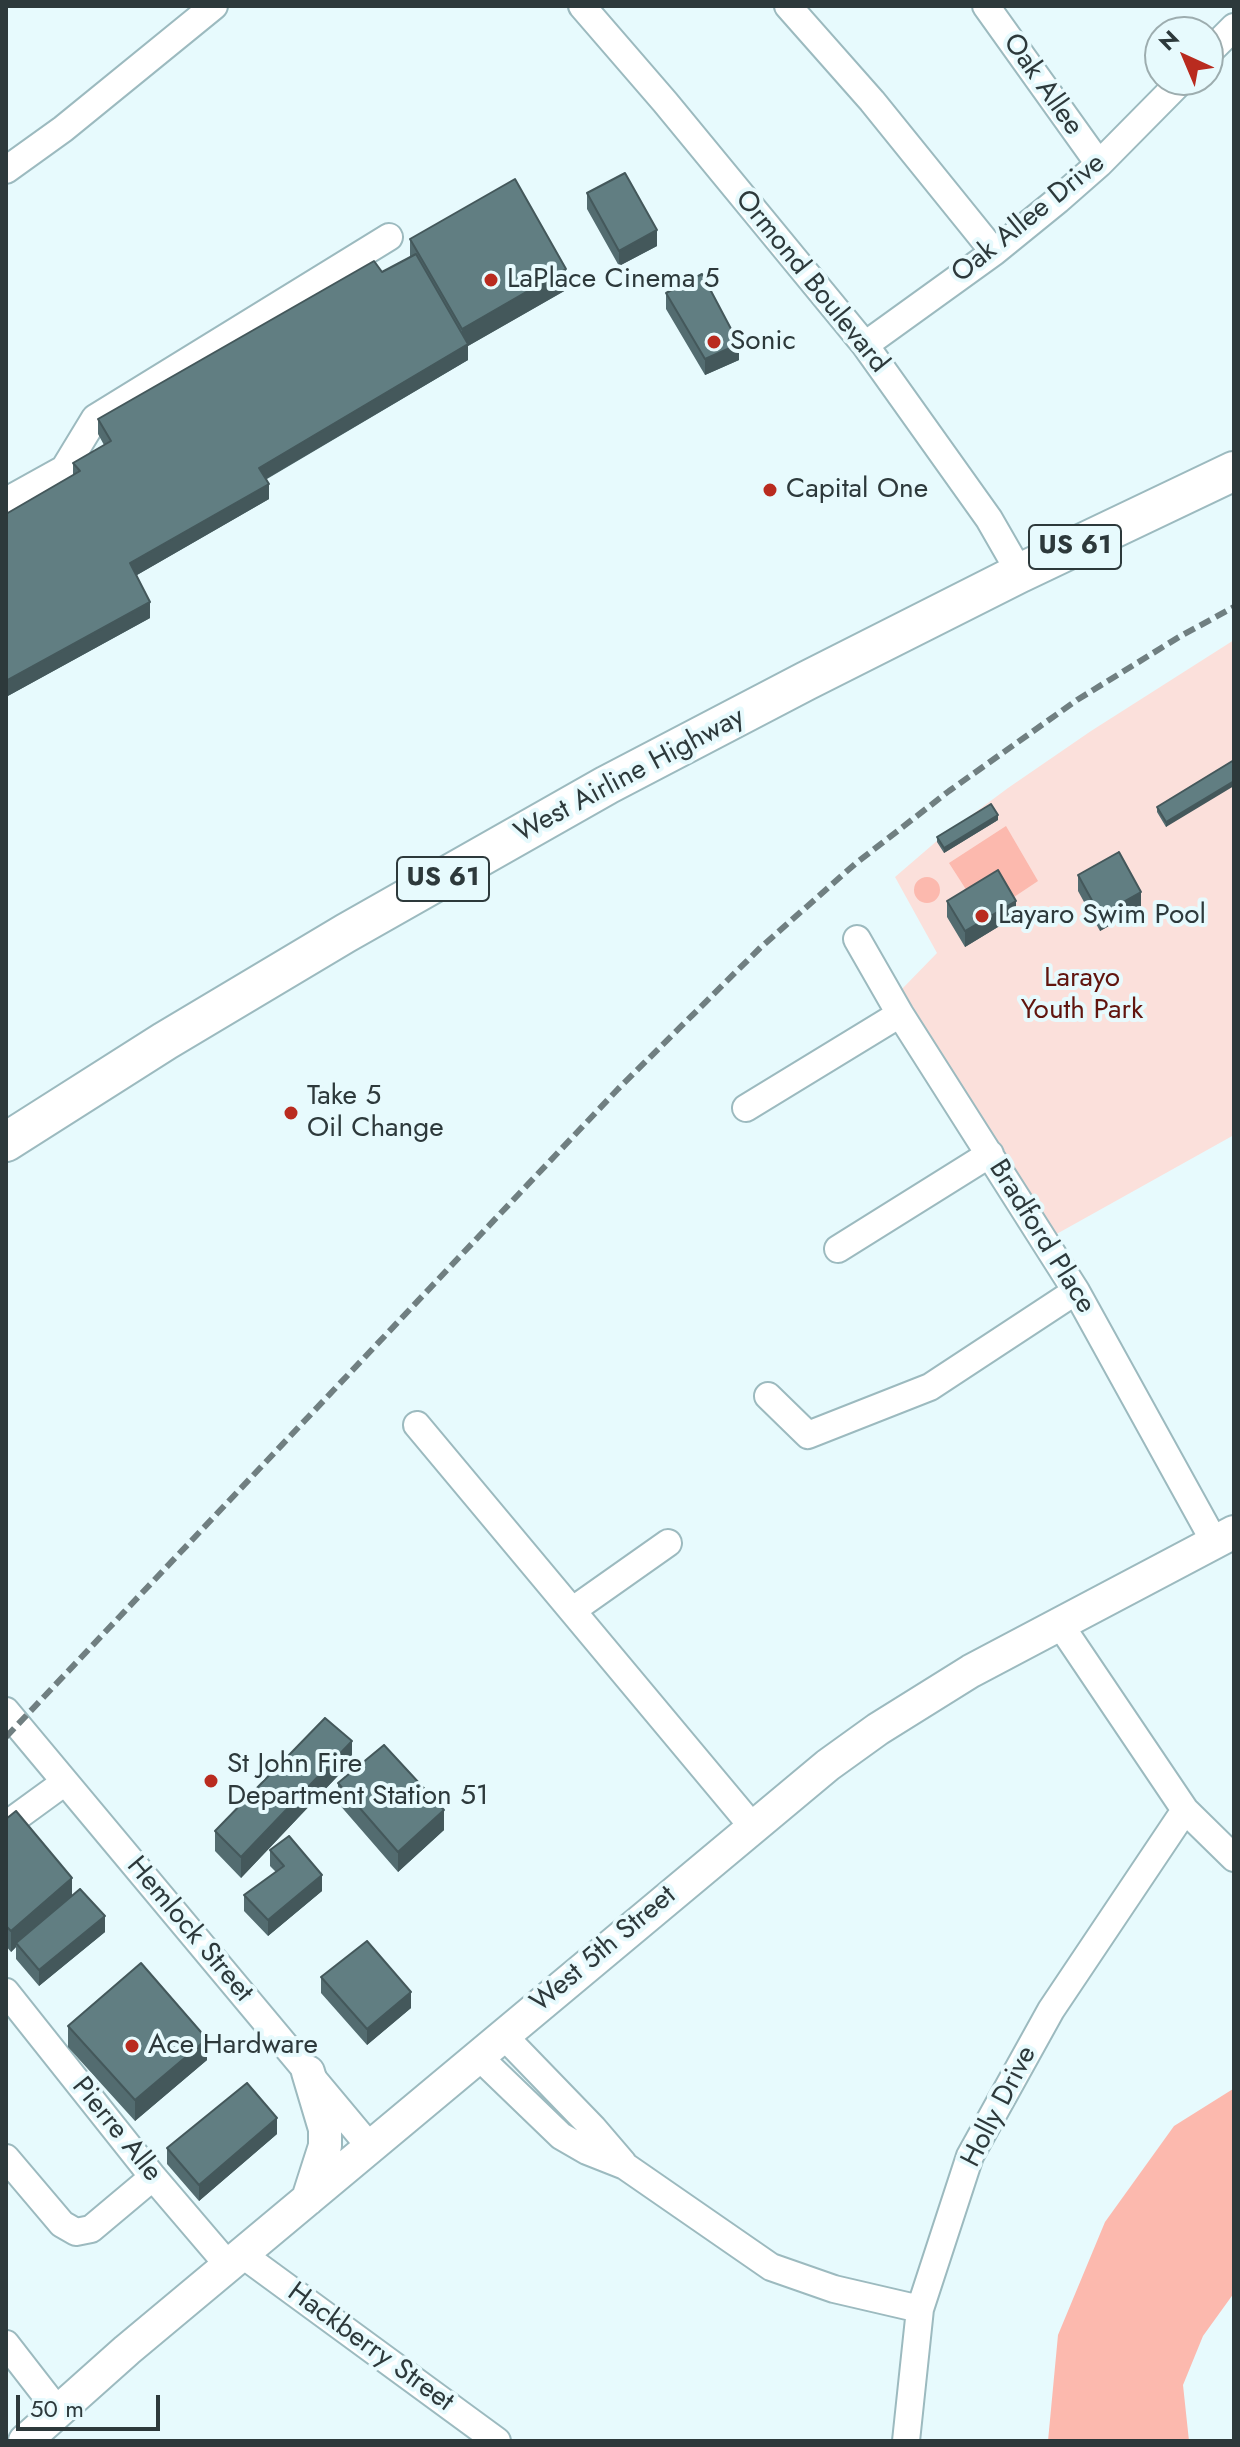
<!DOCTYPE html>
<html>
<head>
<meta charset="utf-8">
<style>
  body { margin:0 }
  #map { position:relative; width:1240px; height:2447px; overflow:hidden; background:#e7fafd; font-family:Jost,sans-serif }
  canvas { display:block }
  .frame { position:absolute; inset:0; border:8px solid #2d393b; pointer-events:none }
  .north { position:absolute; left:1144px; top:16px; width:80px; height:80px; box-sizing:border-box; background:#e7fafd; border:2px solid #9dadaf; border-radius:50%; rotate:316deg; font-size:22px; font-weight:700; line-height:32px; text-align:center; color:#2d393b }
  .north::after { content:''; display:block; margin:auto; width:28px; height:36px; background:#b92b1f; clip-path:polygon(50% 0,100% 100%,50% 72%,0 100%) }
  .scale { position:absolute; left:16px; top:2395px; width:144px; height:36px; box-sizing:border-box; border:4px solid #2d393b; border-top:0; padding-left:10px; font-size:24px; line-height:28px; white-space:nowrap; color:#2d393b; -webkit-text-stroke:6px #e7fafd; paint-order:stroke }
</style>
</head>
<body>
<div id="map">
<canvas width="1240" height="2447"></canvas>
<div class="frame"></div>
<div class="north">N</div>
<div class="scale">50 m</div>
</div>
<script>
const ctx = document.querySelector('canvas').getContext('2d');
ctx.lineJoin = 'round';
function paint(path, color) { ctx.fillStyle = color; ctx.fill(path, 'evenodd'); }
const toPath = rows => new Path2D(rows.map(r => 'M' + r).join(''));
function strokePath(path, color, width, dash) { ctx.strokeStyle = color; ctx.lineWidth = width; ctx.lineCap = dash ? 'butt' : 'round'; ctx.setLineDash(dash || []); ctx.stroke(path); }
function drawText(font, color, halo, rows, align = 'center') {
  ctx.font = font + ' Jost,sans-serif'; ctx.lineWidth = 8; ctx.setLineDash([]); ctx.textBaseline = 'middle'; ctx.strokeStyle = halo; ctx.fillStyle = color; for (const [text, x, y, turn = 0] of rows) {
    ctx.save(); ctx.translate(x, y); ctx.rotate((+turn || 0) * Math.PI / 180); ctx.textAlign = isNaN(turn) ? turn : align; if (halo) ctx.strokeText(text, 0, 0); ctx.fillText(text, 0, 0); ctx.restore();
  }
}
const green = toPath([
  [1234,640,1234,1135,1053,1236,901,990,937,953,895,877,938,840,1008,788,1091,731]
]);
const water = toPath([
  [1006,826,1038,881,1011,899,967,891,949,863],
  '914 890a13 13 0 1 1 26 0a13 13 0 1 1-26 0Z',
  [1233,2089,1234,2293,1203,2336,1183,2385,1189,2441,1048,2441,1058,2335,1105,2222,1174,2126]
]);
const minor = toPath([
  [582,6,665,102,865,345,989,519,1020,573],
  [788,6,872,101,994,252],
  [986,6,1099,164],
  [1208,53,1234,27],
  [6,170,63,129,214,6],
  [865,345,994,252,1058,200,1099,164,1182,80],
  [6,501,64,469,95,418,389,237],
  [857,939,900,1014,1076,1291,1214,1541],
  [746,1108,900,1014],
  [838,1249,990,1154],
  [768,1396,808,1435,930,1387,1076,1291],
  [417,1425,752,1826],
  [573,1610,668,1543],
  [1059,1623,1185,1810,1234,1858],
  [6,1711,371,2148],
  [6,1825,65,1782],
  [6,1992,153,2177,229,2266],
  [503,2035,593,2128,623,2163],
  [478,2056,561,2136,587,2151,625,2166,771,2267,834,2289,920,2309],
  [6,2158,62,2224,76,2232,91,2229,153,2177],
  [243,2255,497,2441],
  [6,2344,58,2411],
  [906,2441,920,2309,970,2156,1051,2010,1185,1810]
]);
const major = toPath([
  [308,2072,325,2129,325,2146,308,2199],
  [25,2441,127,2350,828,1765,878,1729,971,1671,1234,1532]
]);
const highway = toPath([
  [6,1142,165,1041,346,933,607,785,806,681,1020,573,1234,471]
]);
const rail = toPath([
  [6,1737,618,1089,760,948,855,864,949,791,1077,700,1179,637,1234,607]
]);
const wall = toPath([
  [587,193,657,246,619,266,587,209],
  [410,239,566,290,468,346,468,360,267,479,269,499,137,575,150,618,6,697,6,514,73,475,73,463,104,445,98,434,98,419,410,257],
  [666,293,739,360,705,375,666,309],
  [1234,760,1166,827,1157,812,1157,807],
  [998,820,944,853,937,842,937,837],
  [1078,875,1141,908,1100,931,1078,891],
  [947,901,1016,916,965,947,947,917],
  [352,1761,241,1878,215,1851,215,1831],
  [338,1783,444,1830,398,1872,338,1803],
  [6,1819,72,1897,105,1932,39,1986,16,1959,16,1947,11,1952,6,1946],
  [270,1850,322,1891,268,1936,244,1911,244,1895,276,1872,270,1866],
  [321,1977,411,2008,367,2045,321,1993],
  [68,2026,207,2060,135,2121,68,2047],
  [277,2134,199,2201,167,2164,167,2148]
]);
const shadedWall = toPath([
  [657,230,657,246,619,266,619,251],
  [566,269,566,290,468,346,468,360,259,483,259,468,462,348,462,329],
  [739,344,739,360,705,375,705,359],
  [269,484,269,499,130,579,130,563],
  [150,602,150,618,6,697,6,681],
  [1234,781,1234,786,1166,827,1166,822],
  [998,815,998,820,944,853,944,848],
  [1141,892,1141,908,1100,931,1100,915],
  [1016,901,1016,916,965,947,965,931],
  [352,1741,352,1761,241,1878,241,1857],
  [444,1810,444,1830,398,1872,398,1852],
  [322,1875,322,1891,268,1936,268,1920],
  [72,1878,72,1899,16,1943,16,1947,11,1952,11,1931],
  [105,1916,105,1932,39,1986,39,1970],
  [411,1992,411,2008,367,2045,367,2029],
  [207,2039,207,2060,135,2121,135,2100],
  [277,2118,277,2134,199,2201,199,2185]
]);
const building = toPath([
  [625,173,657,230,619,251,587,193,625,173],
  [515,179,566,269,462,329,410,239,515,179],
  [416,254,468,344,259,468,269,484,130,563,150,602,6,681,6,514,80,471,73,463,111,441,98,419,374,261,382,272,416,254],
  [702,274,739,344,705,359,666,293,702,274],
  [1234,760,1234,781,1166,822,1157,807,1234,760],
  [991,804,998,815,944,848,937,837,991,804],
  [1119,852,1141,892,1100,915,1078,875,1119,852],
  [998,870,1016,901,965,931,947,901,998,870],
  [325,1718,352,1741,241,1857,215,1831,325,1718],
  [384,1745,444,1810,398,1852,338,1783,384,1745],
  [16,1811,72,1878,11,1931,6,1926,6,1819,16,1811],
  [289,1836,322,1875,268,1920,244,1895,284,1866,270,1850,289,1836],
  [80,1889,105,1916,39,1970,16,1943,80,1889],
  [367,1941,411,1992,367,2029,321,1977,367,1941],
  [141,1963,207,2039,135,2100,68,2026,141,1963],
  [247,2083,277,2118,199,2185,167,2148,247,2083]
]);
const markers = [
  [491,280,8,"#b92b1f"],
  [714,342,8,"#b92b1f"],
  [770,490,8,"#b92b1f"],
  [982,916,8,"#b92b1f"],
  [291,1113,8,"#b92b1f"],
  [211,1781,8,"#b92b1f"],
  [132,2046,8,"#b92b1f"]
];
const shields = [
  [1075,547,92],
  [443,879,92]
];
const shieldNames = [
  ["US 61",1075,547],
  ["US 61",443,879]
];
const streetNames = [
  ["Oak Allee",1042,85,55],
  ["Oak Allee Drive",1029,219,-39],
  ["Ormond Boulevard",811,282,51],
  ["West Airline Highway",630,776,-28],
  ["Bradford Place",1041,1237,58],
  ["Hemlock Street",189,1930,50],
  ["West 5th Street",604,1950,-40],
  ["Holly Drive",1000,2107,-63],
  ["Pierre Alle",116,2130,51],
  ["Hackberry Street",370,2348,36]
];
const poiNames = [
  ["LaPlace Cinema 5",507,280],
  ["Sonic",730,342],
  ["Capital One",786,490],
  ["Layaro Swim Pool",998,916],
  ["Take 5",307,1097],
  ["Oil Change",307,1129],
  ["St John Fire",227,1765],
  ["Department Station 51",227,1797],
  ["Ace Hardware",148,2046]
];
const parkNames = [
  ["Larayo",1082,979],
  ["Youth Park",1082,1011]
];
paint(green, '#fbe0db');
paint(water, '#fcb9ae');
strokePath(minor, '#9cbabf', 30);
strokePath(major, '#9cbabf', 36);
strokePath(highway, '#9cbabf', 42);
strokePath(minor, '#fff', 26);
strokePath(major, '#fff', 32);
strokePath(highway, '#fff', 38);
strokePath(rail, '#707f81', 6, [12, 6]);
paint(wall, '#536c70');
paint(shadedWall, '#44585b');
paint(building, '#617e82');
strokePath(building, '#44585b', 2);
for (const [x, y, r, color] of markers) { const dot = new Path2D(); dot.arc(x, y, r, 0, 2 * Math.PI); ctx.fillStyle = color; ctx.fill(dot); strokePath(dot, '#e7fafd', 3); }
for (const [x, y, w] of shields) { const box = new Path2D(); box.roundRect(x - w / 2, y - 22, w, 44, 6); ctx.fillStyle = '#e7fafd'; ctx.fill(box); strokePath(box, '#2d393b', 2); }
drawText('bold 26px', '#2d393b', null, shieldNames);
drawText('28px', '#2d393b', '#e7fafd', streetNames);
drawText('28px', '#2d393b', '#e7fafd', poiNames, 'left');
drawText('28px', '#61150e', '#e7fafd', parkNames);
</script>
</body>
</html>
